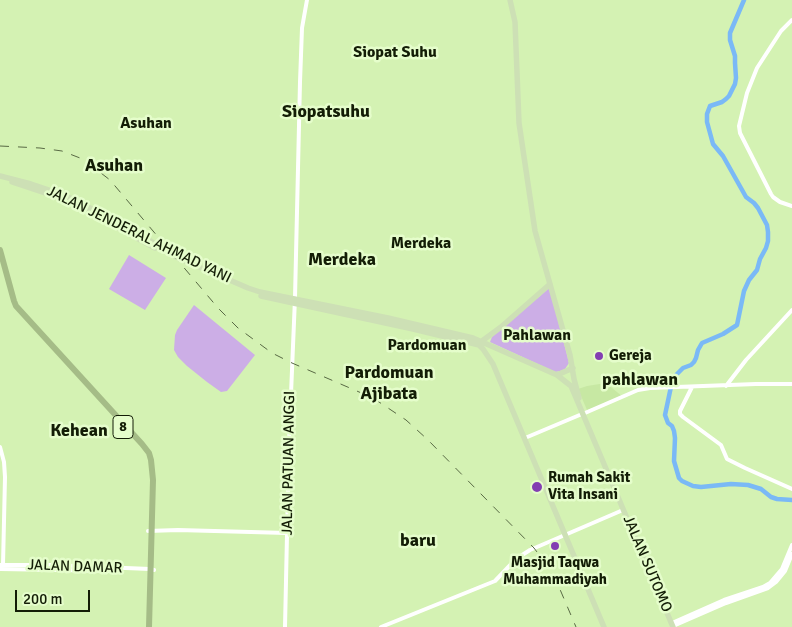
<!DOCTYPE html>
<html>
<head>
<meta charset="utf-8">
<style>
  body { margin:0 }
  #map { position:relative; width:792px; height:627px; overflow:hidden; background:#d4f2b3; font-family:Signika,sans-serif }
  canvas { display:block }
  .scale { position:absolute; left:15px; top:590px; width:75px; height:22px; box-sizing:border-box; border:2px solid #131d06; border-top:0; padding-left:6px; font-size:15px; line-height:18px; white-space:nowrap; color:#131d06; -webkit-text-stroke:4px #e5fdcb; paint-order:stroke }
</style>
</head>
<body>
<div id="map">
<canvas width="792" height="627"></canvas>
<div class="scale">200 m</div>
</div>
<script>
const ctx = document.querySelector('canvas').getContext('2d');
ctx.lineJoin = 'round';
function paint(path, color) { ctx.fillStyle = color; ctx.fill(path, 'evenodd'); }
const toPath = rows => new Path2D(rows.map(r => 'M' + r).join(''));
function strokePath(path, color, width, dash) { ctx.strokeStyle = color; ctx.lineWidth = width; ctx.lineCap = dash ? 'butt' : 'round'; ctx.setLineDash(dash || []); ctx.stroke(path); }
function drawText(font, color, halo, rows, align = 'center') {
  ctx.font = font + ' Signika,sans-serif'; ctx.lineWidth = 5; ctx.setLineDash([]); ctx.textBaseline = 'middle'; ctx.strokeStyle = halo; ctx.fillStyle = color; for (const [text, x, y, turn = 0] of rows) {
    ctx.save(); ctx.translate(x, y); ctx.rotate((+turn || 0) * Math.PI / 180); ctx.textAlign = isNaN(turn) ? turn : align; if (halo) ctx.strokeText(text, 0, 0); ctx.fillText(text, 0, 0); ctx.restore();
  }
}
const built = toPath([
  [606,383,623,397,587,410,578,389,587,386]
]);
const green = toPath([
  [129,255,166,278,145,310,109,289],
  [548,289,550,289,569,363,565,369,560,371,555,372,490,342,492,337],
  [194,305,255,355,227,391,221,392,207,382,187,366,178,357,174,350,175,335,177,330]
]);
const river = toPath([
  [744,0,730,33,730,40,735,56,735,63,736,78,735,84,729,96,726,99,722,102,710,106,707,114,707,122,713,144,723,156,746,197,754,203,758,208,767,225,768,232,768,241,766,248,760,259,757,270,749,280,744,291,737,325,723,334,702,343,698,350,696,358,694,362,691,365,683,368,675,376,672,382,665,415,668,423,672,426,674,431,675,438,674,461,679,478,682,481,693,486,701,487,731,484,748,485,761,489,771,497,777,499,792,500]
]);
const tertiary = toPath([
  [792,20,781,31,757,68,747,93,739,126,740,133,771,194,773,197,780,202,792,206],
  [726,386,746,360,792,310],
  [692,387,680,411,680,414,683,417,721,445,727,459,745,468,792,489],
  [585,413,638,390,650,388,756,384,792,384],
  [525,438,582,414],
  [0,447,4,462,5,477,3,565],
  [148,531,178,530,287,533],
  [0,565,52,565,150,569,154,570],
  [0,569,119,571],
  [672,623,724,600,763,587,770,583,782,569,792,545],
  [673,626,726,603,768,588,776,582,785,571,792,554],
  [285,627,289,442,295,298,300,82,302,28,307,0],
  [381,627,495,581,516,559,530,550,623,510]
]);
const primary = toPath([
  [510,0,515,22,519,123,535,231,570,355,574,379,579,398],
  [0,176,31,184,61,194,77,201,149,240,176,257,248,288,260,292,388,318,473,338,557,375,571,386,673,627],
  [12,182,69,201],
  [80,207,155,248],
  [261,296,413,329,471,343,479,345,483,349,493,364,604,627],
  [480,344,482,341,501,327,550,284],
  [557,375,573,368]
]);
const trunk = toPath([
  [0,250,14,301,16,306,142,444,149,453,151,460,153,480,149,627]
]);
const rail = toPath([
  [0,146,40,148,62,151,80,158,88,163,110,180,218,308,238,328,272,353,292,363,373,398,406,420,427,439,534,548,546,564,556,580,576,627]
]);
const markers = [
  [599,356,5,"#833eb2"],
  [537,487,6,"#833eb2"],
  [555,546,5,"#833eb2"]
];
const shields = [
  [123,427,20]
];
const shieldNames = [
  ["8",123,427]
];
const streetNames = [
  ["JALAN JENDERAL AHMAD YANI",139,235,26],
  ["JALAN PATUAN ANGGI",289,463,-89],
  ["JALAN SUTOMO",647,564,67],
  ["JALAN DAMAR",75,567,2]
];
const poiNames = [
  ["Gereja",609,356],
  ["Rumah Sakit",548,478],
  ["Vita Insani",548,495],
  ["Masjid Taqwa",555,563,"center"],
  ["Muhammadiyah",555,580,"center"]
];
const neighbourhoodNames = [
  ["Siopat Suhu",395,53],
  ["Asuhan",146,124],
  ["Merdeka",421,244],
  ["Pahlawan",537,336],
  ["Pardomuan",427,346]
];
const quarterNames = [
  ["Siopatsuhu",326,112],
  ["Asuhan",114,166],
  ["Merdeka",342,260],
  ["Pardomuan",389,373],
  ["Ajibata",389,394],
  ["pahlawan",640,380],
  ["Kehean",79,431],
  ["baru",418,541]
];
paint(built, '#c7e8a3');
paint(green, '#ccaee6');
strokePath(river, '#7ab9f6', 4.5);
strokePath(tertiary, '#fff', 4);
strokePath(primary, '#cde0b5', 5.5);
strokePath(trunk, '#a5bc87', 6);
strokePath(rail, '#586944', 1, [9, 9]);
for (const [x, y, r, color] of markers) { const dot = new Path2D(); dot.arc(x, y, r, 0, 2 * Math.PI); ctx.fillStyle = color; ctx.fill(dot); strokePath(dot, '#e5fdcb', 2); }
for (const [x, y, w] of shields) { const box = new Path2D(); box.roundRect(x - w / 2, y - 11.5, w, 23, 4); ctx.fillStyle = '#e5fdcb'; ctx.fill(box); strokePath(box, '#131d06', 1); }
drawText('bold 14px', '#131d06', null, shieldNames);
drawText('15px', '#131d06', '#e5fdcb', streetNames);
drawText('bold 15px', '#131d06', '#e5fdcb', poiNames, 'left');
drawText('bold 16px', '#131d06', '#e5fdcb', neighbourhoodNames);
drawText('bold 18px', '#131d06', '#e5fdcb', quarterNames);
</script>
</body>
</html>
